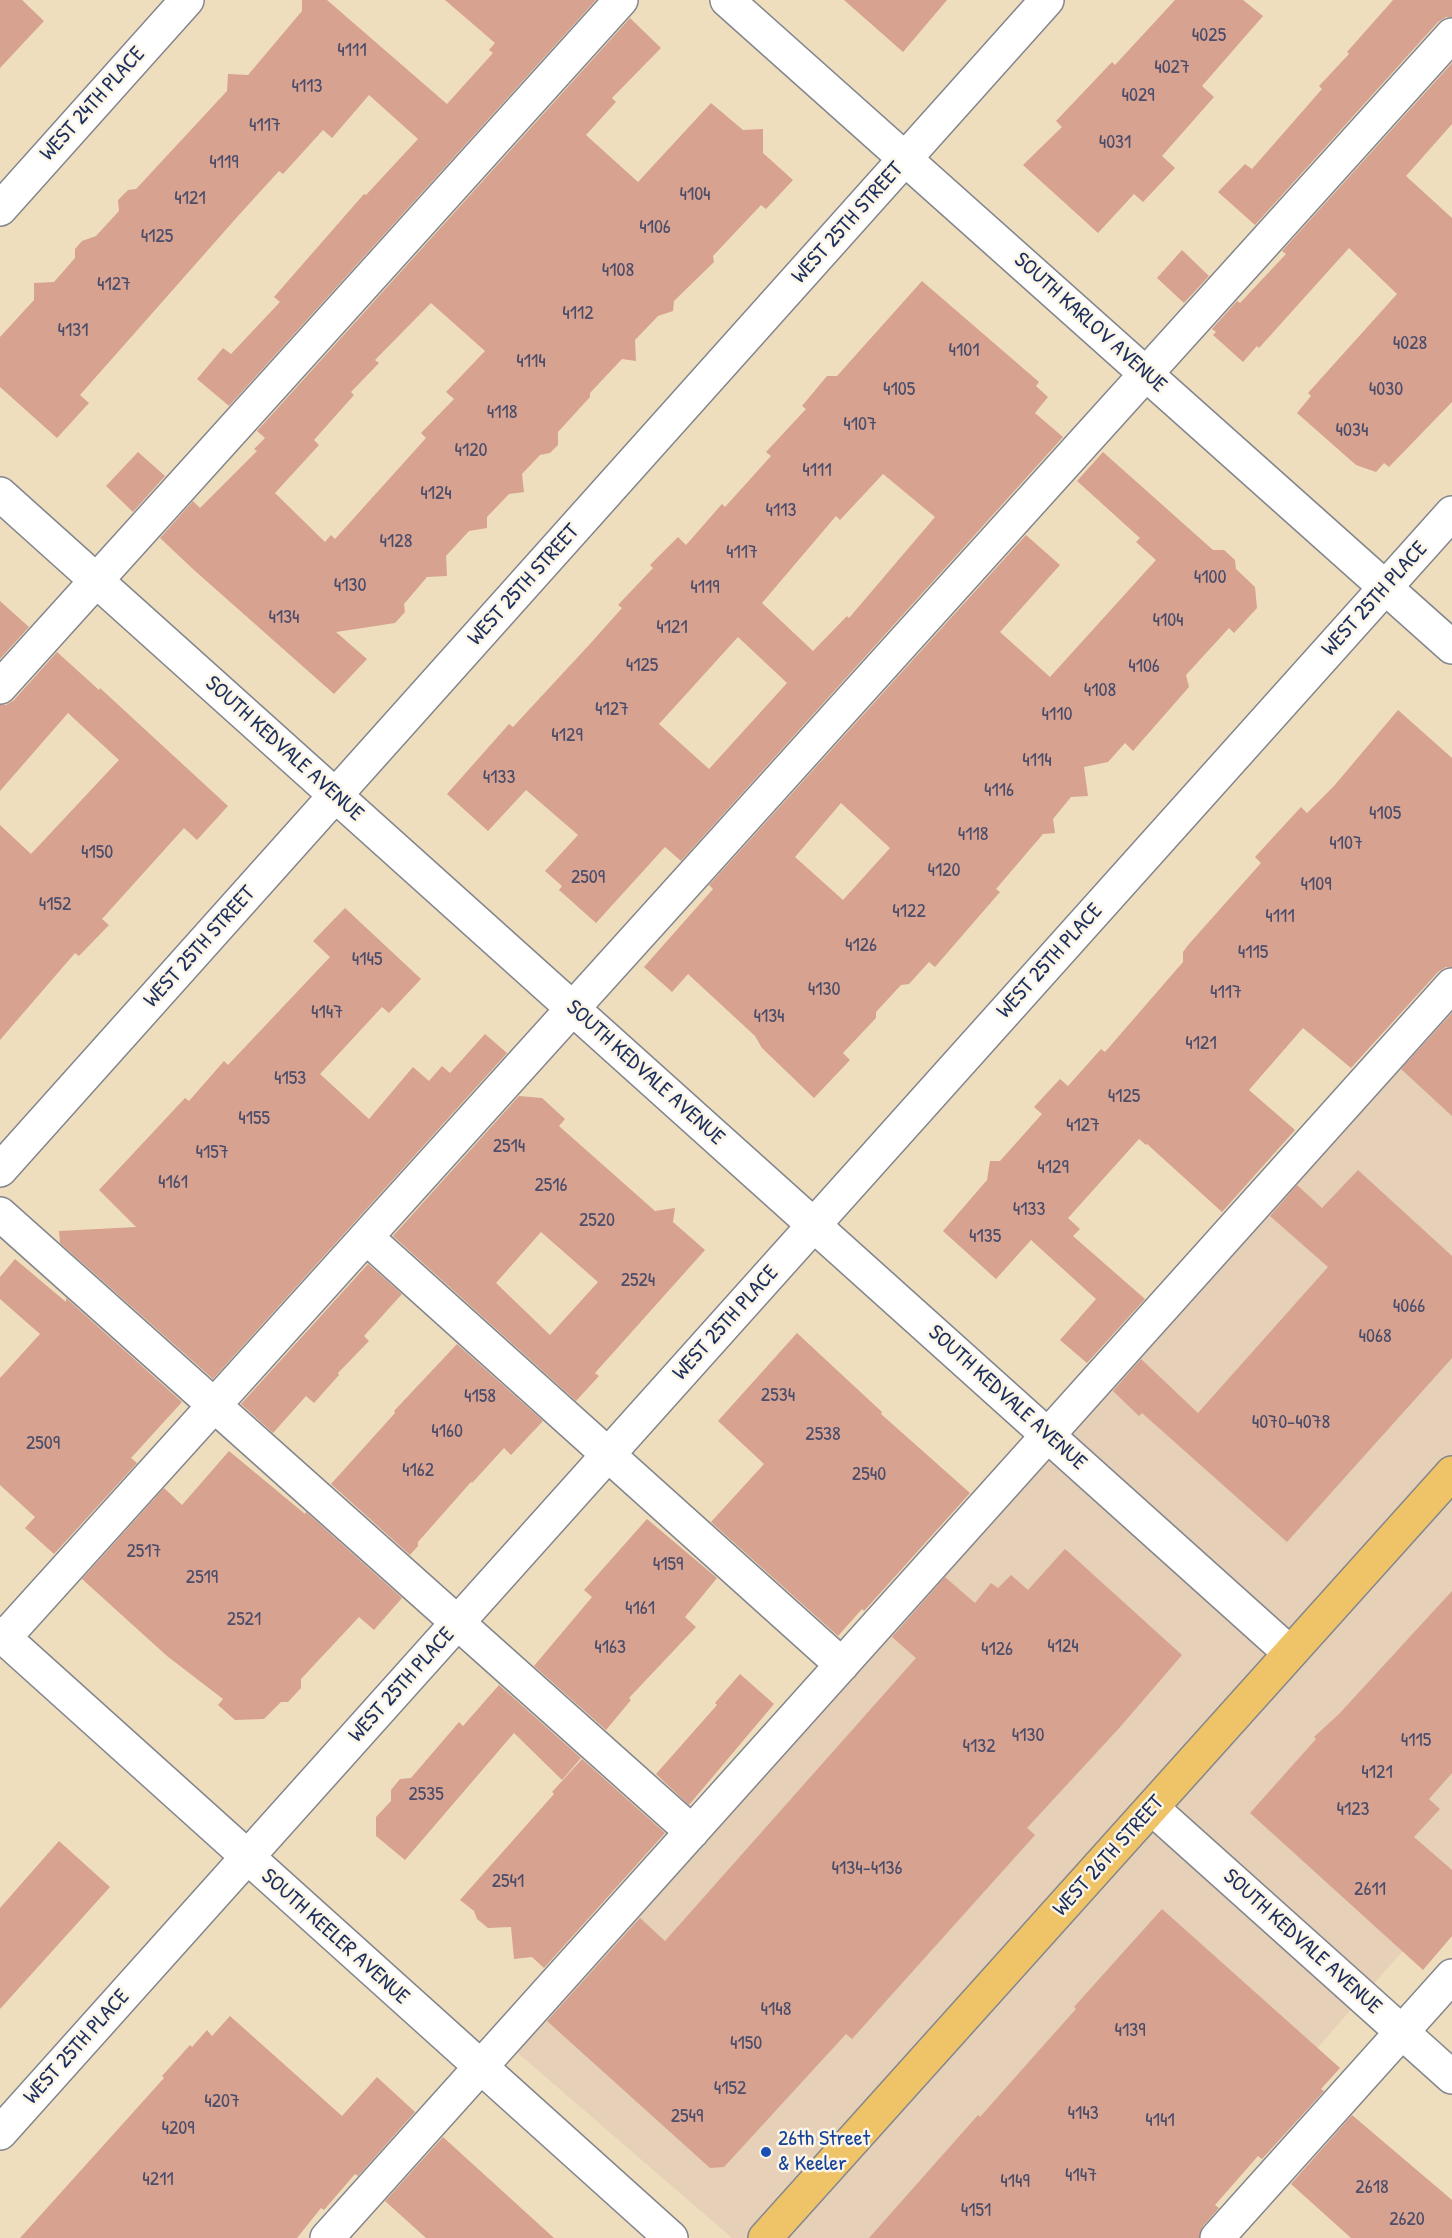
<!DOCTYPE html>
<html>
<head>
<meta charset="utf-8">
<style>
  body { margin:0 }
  canvas { display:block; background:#eedebd }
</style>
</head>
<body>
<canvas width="1452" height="2238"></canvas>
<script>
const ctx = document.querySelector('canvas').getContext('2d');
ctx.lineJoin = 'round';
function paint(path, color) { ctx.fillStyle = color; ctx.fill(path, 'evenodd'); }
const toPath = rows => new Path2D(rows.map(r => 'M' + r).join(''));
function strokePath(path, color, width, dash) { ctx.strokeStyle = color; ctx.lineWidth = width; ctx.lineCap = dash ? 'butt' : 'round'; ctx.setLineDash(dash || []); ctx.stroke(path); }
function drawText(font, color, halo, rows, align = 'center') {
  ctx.font = font + ' "Patrick Hand",sans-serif'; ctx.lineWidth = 5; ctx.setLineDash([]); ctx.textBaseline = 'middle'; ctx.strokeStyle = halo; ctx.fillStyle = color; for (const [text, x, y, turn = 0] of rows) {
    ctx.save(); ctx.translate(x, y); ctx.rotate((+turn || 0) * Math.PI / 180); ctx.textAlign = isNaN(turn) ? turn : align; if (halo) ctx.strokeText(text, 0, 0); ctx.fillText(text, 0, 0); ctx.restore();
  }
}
const built = toPath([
  [1452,1004,1452,1895,1150,2238,732,2238,512,2048]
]);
const building = toPath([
  [0,0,22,0,44,21,0,68],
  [302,0,327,0,447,104,493,53,489,50,495,43,445,0,596,0,229,406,197,379,223,348,231,354,280,302,274,297,364,194,366,195,418,139,369,95,332,138,323,130,283,174,279,171,238,216,80,395,89,403,57,438,0,387,0,337,34,300,34,283,54,282,75,258,75,249,82,241,96,236,119,211,118,200,128,190,136,189,227,91,228,74,248,75,302,11],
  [844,0,947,0,903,52],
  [1175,0,1243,0,1263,16,1202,86,1214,97,1162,156,1175,168,1143,202,1134,194,1098,233,1023,165,1062,127,1056,121,1112,62,1115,65],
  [1393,0,1452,0,1452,17,1446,17,1438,22,1255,225,1218,192,1245,164,1252,169,1322,89,1319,86,1349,54,1347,52],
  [630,18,661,48,612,98,616,102,586,135,638,182,711,103,743,130,763,129,763,153,793,180,766,209,761,205,713,256,714,262,674,301,673,311,658,316,635,340,636,361,622,359,590,393,590,397,558,432,558,445,550,453,540,455,522,474,524,492,509,494,487,517,487,528,469,531,446,556,447,576,427,577,404,604,405,612,395,623,336,632,367,659,334,694,194,570,160,538,193,501,200,508,257,451,254,449,265,438,257,431],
  [431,303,485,351,446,392,454,399,421,433,426,438,335,539,331,535,325,542,275,493,319,445,314,440,354,395,351,392,379,363,375,360],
  [1452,63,1452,124,1406,176,1452,218,1452,402,1389,467,1384,463,1376,472,1356,465,1297,413,1311,396,1308,393,1397,294,1349,248,1259,348,1257,346,1243,362,1213,335,1216,332,1212,329,1237,301,1240,303,1286,254,1282,251],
  [1182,250,1209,276,1184,303,1157,278],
  [922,281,1039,382,1036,386,1048,397,1035,413,1063,437,681,861,665,847,596,923,559,890,562,886,545,871,578,835,526,790,488,831,447,794,509,724,513,727,589,645,622,608,618,605,653,568,650,565,678,537,686,545,722,504,725,507,771,456,766,452,806,409,802,406,827,376,837,376],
  [883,474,935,517,849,618,847,616,813,651,762,603,836,516,840,520],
  [738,637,787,683,709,769,659,724],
  [138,452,165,476,133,512,106,486],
  [1103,452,1213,550,1224,550,1235,560,1236,569,1255,587,1257,608,1234,633,1229,628,1186,675,1189,687,1133,751,1125,743,1108,762,1084,767,1088,796,1071,797,1053,819,1055,833,1043,834,996,889,1000,892,935,967,929,962,909,984,901,985,876,1012,876,1018,843,1053,850,1060,814,1098,762,1048,755,1036,688,974,672,992,644,967,713,889,709,885,1026,535,1060,565,1000,632,1050,677,1156,560,1136,542,1140,538,1077,481],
  [841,803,890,848,843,900,795,857],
  [0,601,29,627,0,659],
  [57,652,99,690,100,688,228,806,197,840,184,828,102,919,109,925,79,956,75,953,0,1040,0,825,31,854,119,760,68,713,0,791,0,705,6,705,14,700],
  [1398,710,1452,758,1452,967,1446,967,1438,972,1351,1068,1303,1028,1249,1090,1295,1130,1222,1212,1147,1144,1146,1145,1139,1139,1068,1218,1080,1229,1073,1236,1145,1299,1087,1363,1060,1340,1096,1299,1031,1240,996,1279,943,1231,987,1180,990,1161,1000,1161,1042,1114,1034,1107,1060,1079,1068,1086,1101,1049,1105,1052,1183,962,1183,952,1189,944,1261,863,1255,857,1301,807,1307,813,1334,786],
  [345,908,421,979,389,1013,382,1007,320,1074,369,1119,413,1067,429,1081,442,1066,450,1073,485,1034,507,1053,213,1379,60,1243,59,1231,136,1227,99,1190,185,1098,189,1101,224,1061,228,1065,330,957,313,941],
  [1452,1013,1452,1116,1401,1069],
  [519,1096,542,1098,565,1119,559,1126,655,1211,675,1208,673,1222,705,1250,595,1373,599,1376,576,1401,393,1236],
  [541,1232,598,1282,550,1335,496,1283],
  [1358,1170,1452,1256,1452,1358,1287,1542,1142,1413,1139,1416,1113,1391,1141,1359,1198,1413,1328,1267,1270,1216,1297,1185,1322,1208],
  [15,1259,66,1302,66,1298,182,1402,131,1458,137,1463,54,1554,25,1528,35,1517,0,1485,0,1378,40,1334,0,1299,0,1277],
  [368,1264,402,1294,364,1336,369,1341,338,1373,339,1375,314,1403,306,1396,273,1433,241,1404],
  [797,1333,882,1412,881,1414,970,1493,864,1611,862,1609,838,1636,711,1522,764,1464,718,1421],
  [457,1344,543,1421,511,1455,504,1448,472,1483,471,1482,418,1542,418,1546,410,1555,331,1484,395,1413,394,1411],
  [229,1451,305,1514,306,1512,402,1598,374,1630,359,1617,301,1679,301,1688,288,1702,281,1702,264,1719,235,1720,218,1705,223,1699,167,1656,82,1579,164,1488,182,1505],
  [647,1519,717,1578,685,1617,696,1627,629,1698,631,1700,606,1730,534,1666,592,1597,584,1590],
  [1065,1549,1182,1655,1121,1726,1027,1828,1035,1835,852,2039,846,2034,724,2167,710,2168,547,2021,640,1918,665,1941,916,1658,892,1637,945,1577,975,1603,991,1583,998,1588,1011,1575,1028,1590],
  [1452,1591,1452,1773,1429,1799,1440,1809,1414,1837,1452,1870,1452,1936,1423,1970,1250,1813,1316,1739,1314,1737,1339,1714],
  [740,1674,774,1704,689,1805,656,1774,717,1705,715,1703],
  [499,1685,581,1758,562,1780,514,1733,405,1860,376,1836,376,1817,391,1801,391,1790,400,1779,411,1778,459,1722,463,1726],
  [582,1759,665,1833,544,1968,532,1957,514,1959,511,1927,488,1928,477,1919,474,1911,460,1900,554,1794,552,1792],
  [59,1841,110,1887,0,2009,0,1908],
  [1162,1909,1340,2068,1321,2089,1324,2091,1262,2159,1258,2156,1215,2205,1219,2208,1203,2226,1199,2238,869,2238,978,2115,980,2117,1042,2047,1076,2009,1074,2007],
  [230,2016,342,2116,377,2077,415,2112,358,2176,355,2174,324,2210,321,2208,297,2238,20,2238,164,2078,162,2076,190,2045,192,2047,207,2030,212,2036],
  [1352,2115,1452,2200,1452,2238,1351,2238,1291,2184],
  [443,2137,554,2238,426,2238,385,2201]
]);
const minor = toPath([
  [727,0,1452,647],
  [0,209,187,0],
  [0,494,1290,1653],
  [0,687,621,0],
  [0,1170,1047,0],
  [0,1214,692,1832],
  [366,1237,842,1665],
  [0,1634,671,2238],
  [4,1638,1452,35],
  [1152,1808,1452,2077],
  [0,2133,1452,513],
  [327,2238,1452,985],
  [1217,2238,1452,1976]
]);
const major = toPath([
  [765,2238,1452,1473]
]);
const markers = [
  [766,2152,6,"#1a4fb4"]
];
const numberNames = [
  ["4025",1209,36],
  ["4111",352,51],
  ["4027",1172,68],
  ["4113",307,87],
  ["4029",1138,96],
  ["4117",265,126],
  ["4031",1115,143],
  ["4119",224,163],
  ["4104",695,195],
  ["4121",190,199],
  ["4106",655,228],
  ["4125",157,237],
  ["4108",618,271],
  ["4127",114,285],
  ["4112",578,314],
  ["4131",73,331],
  ["4028",1410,344],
  ["4101",964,351],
  ["4114",531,362],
  ["4105",899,390],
  ["4030",1386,390],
  ["4118",502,413],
  ["4107",860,425],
  ["4034",1352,431],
  ["4120",471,451],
  ["4111",817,471],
  ["4124",436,494],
  ["4113",781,511],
  ["4128",396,542],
  ["4117",742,553],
  ["4100",1210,578],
  ["4130",350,586],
  ["4119",705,588],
  ["4134",284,618],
  ["4104",1168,621],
  ["4121",672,628],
  ["4125",642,666],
  ["4106",1144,667],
  ["4108",1100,691],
  ["4127",612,710],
  ["4110",1057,715],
  ["4129",567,736],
  ["4114",1037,761],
  ["4133",499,778],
  ["4116",999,791],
  ["4105",1385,814],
  ["4118",973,835],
  ["4107",1346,844],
  ["4150",97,853],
  ["4120",944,871],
  ["2509",588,878],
  ["4109",1316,885],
  ["4152",55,905],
  ["4122",909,912],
  ["4111",1280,917],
  ["4126",861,946],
  ["4115",1253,953],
  ["4145",367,960],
  ["4130",824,990],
  ["4117",1226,993],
  ["4147",327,1013],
  ["4134",769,1017],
  ["4121",1201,1044],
  ["4153",290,1079],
  ["4125",1124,1097],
  ["4155",254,1119],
  ["4127",1083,1126],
  ["2514",509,1147],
  ["4157",212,1153],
  ["4129",1053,1168],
  ["4161",173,1183],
  ["2516",551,1186],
  ["4133",1029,1210],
  ["2520",597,1221],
  ["4135",985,1237],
  ["2524",638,1281],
  ["4066",1409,1307],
  ["4068",1375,1337],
  ["2534",778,1396],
  ["4158",480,1397],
  ["4070-4078",1291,1423],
  ["4160",447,1432],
  ["2538",823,1435],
  ["2509",43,1444],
  ["4162",418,1471],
  ["2540",869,1475],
  ["2517",144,1552],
  ["4159",668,1565],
  ["2519",202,1578],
  ["4161",640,1609],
  ["2521",244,1620],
  ["4124",1063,1647],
  ["4163",610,1648],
  ["4126",997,1650],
  ["4130",1028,1736],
  ["4115",1416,1741],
  ["4132",979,1747],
  ["4121",1377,1773],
  ["2535",426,1795],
  ["4123",1353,1810],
  ["4134-4136",867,1869],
  ["2541",508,1882],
  ["2611",1370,1890],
  ["4148",776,2010],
  ["4139",1130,2031],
  ["4150",746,2044],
  ["4152",730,2089],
  ["4207",222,2102],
  ["4143",1083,2114],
  ["2549",687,2117],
  ["4141",1160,2121],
  ["4209",178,2129],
  ["4147",1081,2176],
  ["4211",158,2180],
  ["4149",1015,2182],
  ["2618",1372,2188],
  ["4151",976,2211],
  ["2620",1407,2220]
];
const streetNames = [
  ["WEST 24TH PLACE",93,104,-48],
  ["WEST 25TH STREET",848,223,-48],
  ["SOUTH KARLOV AVENUE",1090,323,42],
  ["WEST 25TH STREET",524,585,-48],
  ["WEST 25TH PLACE",1375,599,-48],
  ["SOUTH KEDVALE AVENUE",284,749,42],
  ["WEST 25TH STREET",200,947,-48],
  ["WEST 25TH PLACE",1050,961,-48],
  ["SOUTH KEDVALE AVENUE",645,1073,42],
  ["WEST 25TH PLACE",726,1323,-48],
  ["SOUTH KEDVALE AVENUE",1007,1398,42],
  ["WEST 25TH PLACE",402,1685,-48],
  ["WEST 26TH STREET",1109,1856,-48],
  ["SOUTH KEELER AVENUE",335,1937,42],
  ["SOUTH KEDVALE AVENUE",1302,1942,42],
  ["WEST 25TH PLACE",77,2047,-48]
];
const transitNames = [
  ["26th Street",778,2139],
  ["& Keeler",778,2164]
];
paint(built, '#e6d0b7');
paint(building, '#d7a28f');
strokePath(minor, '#84868e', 36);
strokePath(major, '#84868e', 36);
strokePath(minor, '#fff', 33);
strokePath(major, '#efc469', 33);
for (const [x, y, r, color] of markers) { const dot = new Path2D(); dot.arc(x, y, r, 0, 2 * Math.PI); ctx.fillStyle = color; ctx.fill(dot); strokePath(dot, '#fcf5e5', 2); }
drawText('20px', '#4a4c6a', null, numberNames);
drawText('22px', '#1b2f5e', '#fcf5e5', streetNames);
drawText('22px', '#164399', '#fcf5e5', transitNames, 'left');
</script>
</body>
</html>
